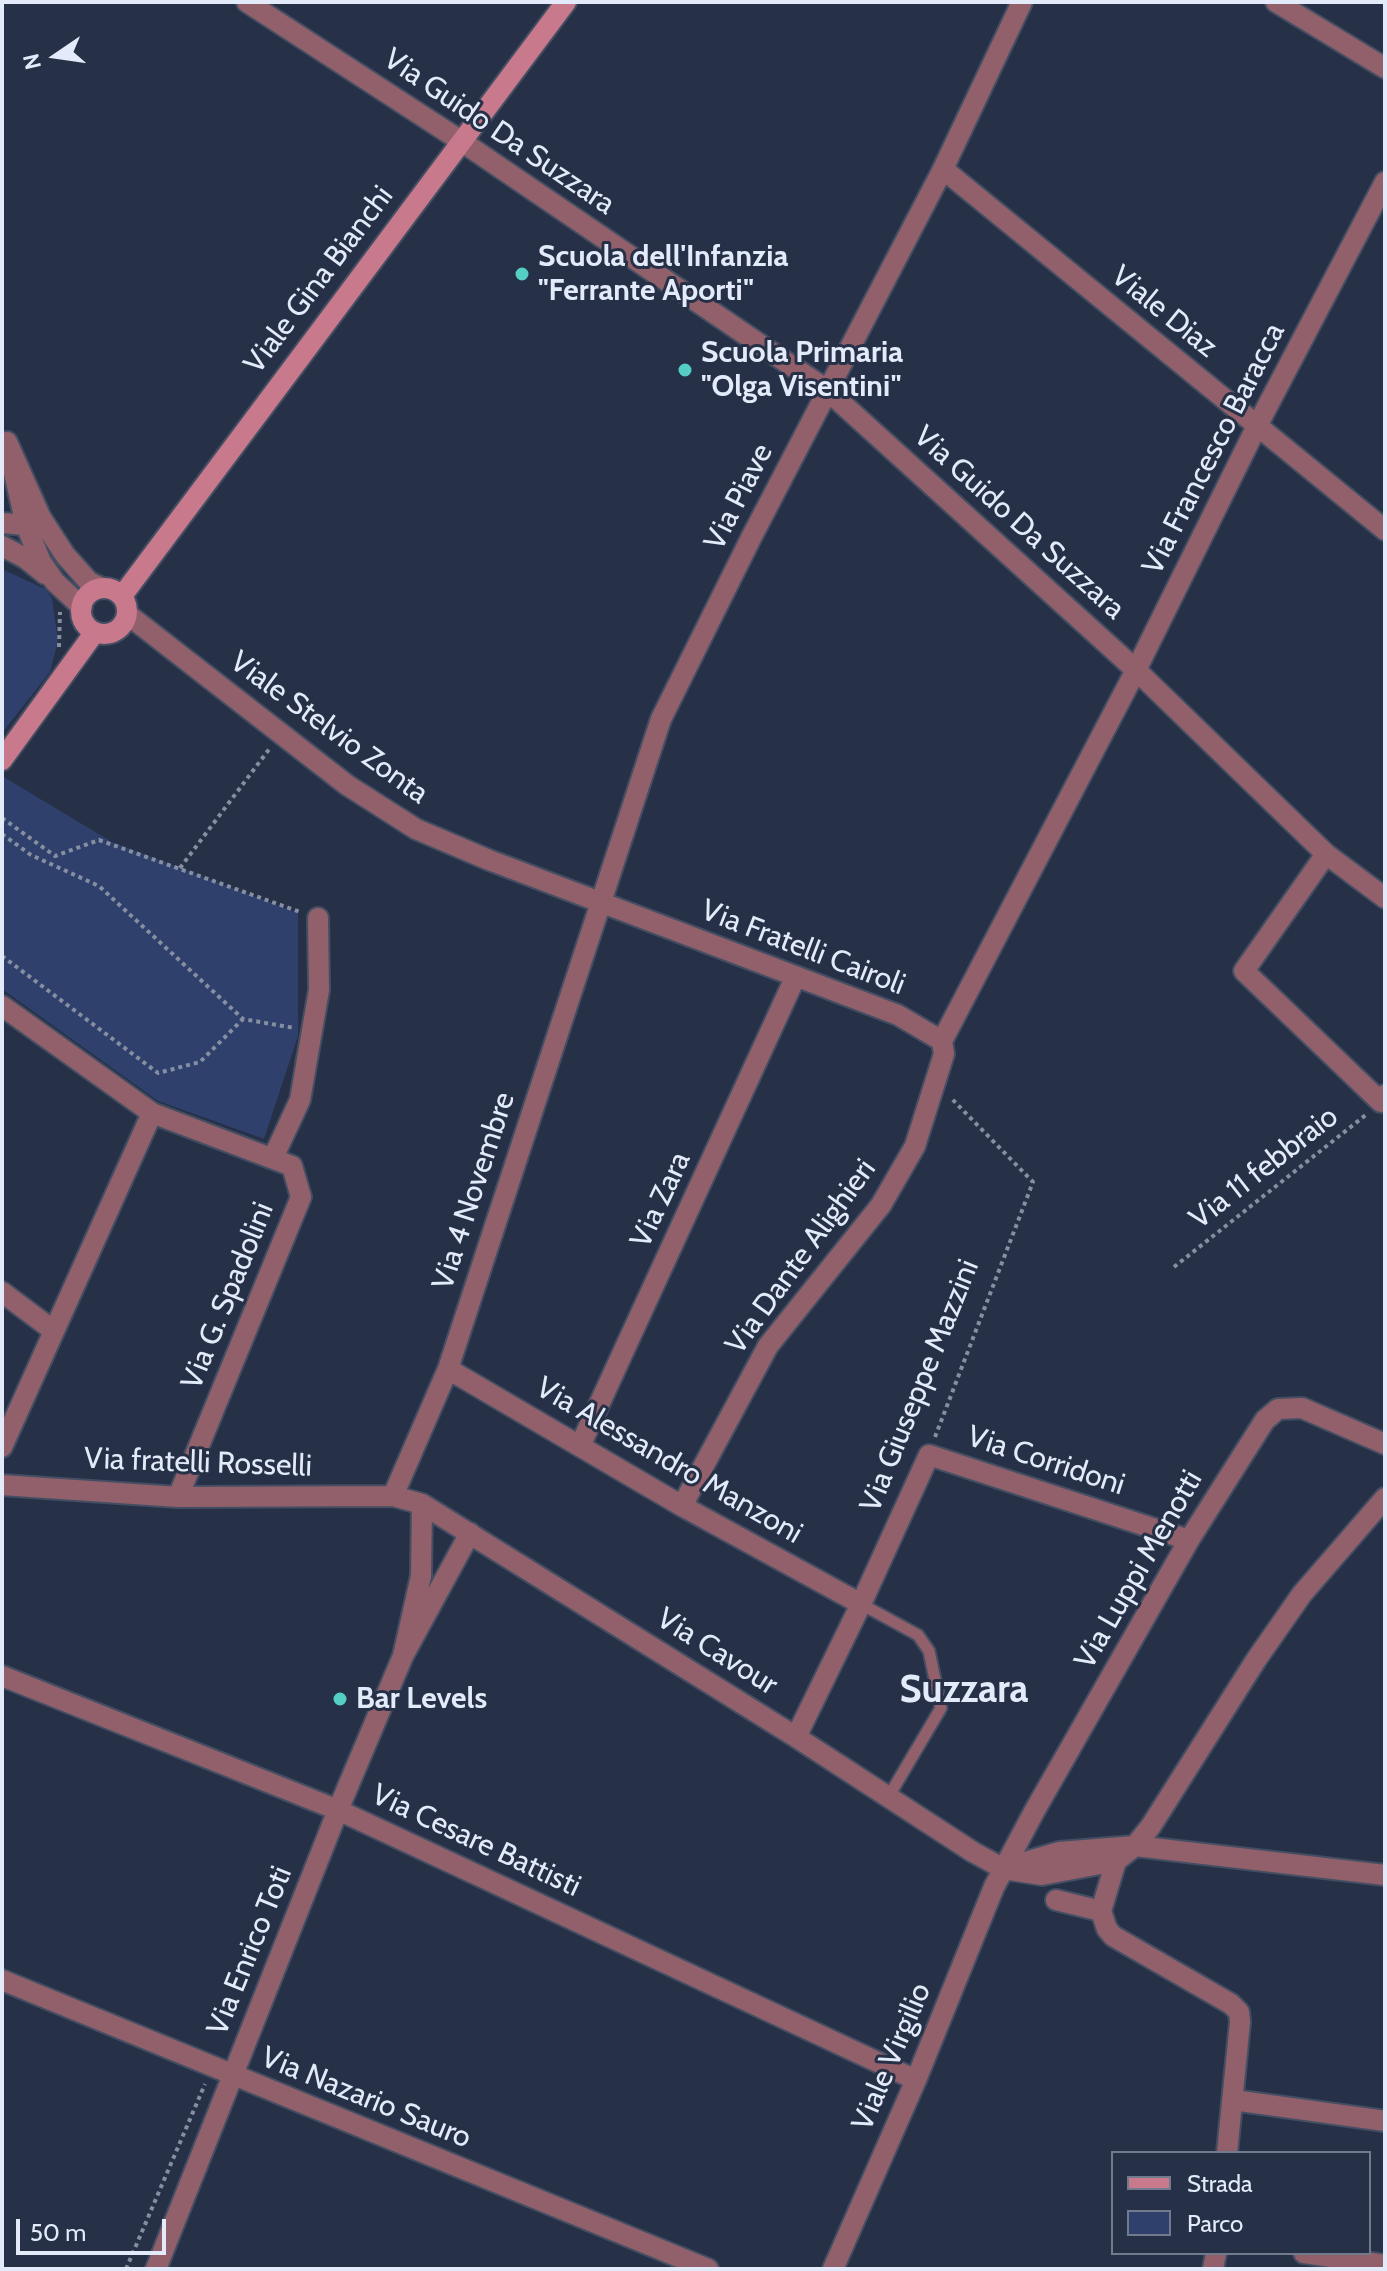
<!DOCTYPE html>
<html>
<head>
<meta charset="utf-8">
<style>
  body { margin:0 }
  #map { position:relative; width:1387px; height:2271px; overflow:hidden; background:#263047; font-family:Cabin,sans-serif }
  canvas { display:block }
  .frame { position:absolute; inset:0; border:4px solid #e3eaf9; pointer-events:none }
  .legend { position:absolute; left:1111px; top:2151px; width:260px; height:104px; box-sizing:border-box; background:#263047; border:2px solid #727a8e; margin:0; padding:10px 14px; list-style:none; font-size:24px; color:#e3eaf9 }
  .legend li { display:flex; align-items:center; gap:16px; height:40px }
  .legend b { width:40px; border:2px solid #727a8e }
  .north { position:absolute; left:16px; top:16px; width:80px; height:80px; -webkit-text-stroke:6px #263047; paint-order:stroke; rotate:257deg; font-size:22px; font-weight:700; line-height:32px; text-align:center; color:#e3eaf9 }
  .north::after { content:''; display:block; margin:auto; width:28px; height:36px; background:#e3eaf9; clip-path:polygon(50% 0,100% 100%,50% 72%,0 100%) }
  .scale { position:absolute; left:16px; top:2219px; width:150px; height:36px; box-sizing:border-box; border:4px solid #e3eaf9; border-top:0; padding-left:10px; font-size:24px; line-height:28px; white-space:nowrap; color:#e3eaf9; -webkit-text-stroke:6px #263047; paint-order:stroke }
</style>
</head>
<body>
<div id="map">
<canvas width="1387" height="2271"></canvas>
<div class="frame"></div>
<ul class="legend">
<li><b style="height:10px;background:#c8798c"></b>Strada</li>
<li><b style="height:22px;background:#2e406b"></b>Parco</li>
</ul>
<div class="north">N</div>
<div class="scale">50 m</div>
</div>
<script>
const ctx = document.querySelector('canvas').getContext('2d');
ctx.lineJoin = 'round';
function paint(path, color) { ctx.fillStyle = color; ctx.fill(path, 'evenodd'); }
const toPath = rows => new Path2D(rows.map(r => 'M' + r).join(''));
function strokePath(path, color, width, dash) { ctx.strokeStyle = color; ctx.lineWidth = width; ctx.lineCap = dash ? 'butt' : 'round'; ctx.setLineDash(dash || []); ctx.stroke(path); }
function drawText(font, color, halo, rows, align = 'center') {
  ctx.font = font + ' Cabin,sans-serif'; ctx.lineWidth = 6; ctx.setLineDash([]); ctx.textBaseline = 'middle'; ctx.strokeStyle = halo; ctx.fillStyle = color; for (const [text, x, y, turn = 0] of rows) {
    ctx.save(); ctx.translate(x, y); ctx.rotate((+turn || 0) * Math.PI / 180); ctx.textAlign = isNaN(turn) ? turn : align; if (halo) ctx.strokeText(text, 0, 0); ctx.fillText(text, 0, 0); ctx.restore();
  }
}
const green = toPath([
  [2,569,45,589,52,598,58,641,50,672,2,733],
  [2,776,112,842,298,913,298,1036,264,1139,158,1101,2,989]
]);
const path = toPath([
  [59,647,60,612],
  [2,818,55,856,99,840,300,912],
  [2,834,31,855,99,886,243,1019,294,1028],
  [180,868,270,748],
  [2,956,158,1073,200,1062,243,1019],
  [1174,1267,1367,1114],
  [935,1437,1033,1182,951,1098],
  [126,2269,205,2084]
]);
const lane = toPath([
  [861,1604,918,1635,929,1651,941,1708,889,1796]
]);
const street = toPath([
  [247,2,461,141,827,390,1136,670,1326,854],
  [1276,2,1385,68],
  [943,169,1385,530],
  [2,523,26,525,35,530],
  [2,546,25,558,45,574],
  [82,607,55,582,41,562,26,525,7,442,41,518,65,555,89,582,102,588],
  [127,614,347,785,416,829,489,860,898,1015,942,1041,944,1054,915,1146,881,1205,768,1346,682,1506],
  [1385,898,1326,854,1244,971,1381,1102,1385,1095],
  [2,1006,152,1113,292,1166,301,1197,178,1497],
  [942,1041,1136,670,1257,426,1385,182],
  [273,1158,300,1100,319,990,318,918],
  [2,1292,54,1331],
  [448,1369,682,1506,861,1604],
  [580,1446,795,978],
  [2,1447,152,1113],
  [2,1485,178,1497,393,1496,422,1504,796,1737,973,1852,1004,1869,1042,1875,1116,1861,1135,1846,1151,1826,1256,1660,1302,1594,1385,1498],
  [393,1496,448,1369,661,719,751,538,943,169,1022,2],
  [422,1504,421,1576,403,1656,470,1533],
  [2,1676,338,1810,916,2080],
  [796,1737,861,1604,929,1455,1189,1540],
  [1116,1861,1101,1911,1107,1929,1113,1936,1231,2004,1239,2012,1240,2022,1227,2153],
  [1008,1867,1059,1852,1135,1846,1385,1875],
  [1056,1900,1101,1911],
  [2,1980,708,2269],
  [1233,2100,1385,2121],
  [1304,2253,1385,2265],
  [156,2269,338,1810,403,1656],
  [833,2269,916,2080,994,1887,1035,1810,1189,1540,1265,1420,1278,1409,1302,1408,1385,1444],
  [1213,2269,1216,2253]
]);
const secondary = toPath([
  '81 611a23 23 0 1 1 46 0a23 23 0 1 1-46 0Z',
  [122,596,566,2],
  [2,760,95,632]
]);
const markers = [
  [522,274,8,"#55cec6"],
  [685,370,8,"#55cec6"],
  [340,1699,8,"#55cec6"]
];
const streetNames = [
  ["Via Guido Da Suzzara",499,132,34],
  ["Viale Gina Bianchi",319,280,-53],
  ["Viale Diaz",1164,312,39],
  ["Via Francesco Baracca",1214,449,-63],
  ["Via Piave",739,497,-63],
  ["Via Guido Da Suzzara",1019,523,42],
  ["Viale Stelvio Zonta",329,728,36],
  ["Via Fratelli Cairoli",803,948,21],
  ["Via 11 febbraio",1264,1168,-38],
  ["Via 4 Novembre",474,1191,-72],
  ["Via Zara",661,1200,-65],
  ["Via Dante Alighieri",801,1257,-54],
  ["Via G. Spadolini",228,1296,-68],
  ["Via Giuseppe Mazzini",920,1386,-68],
  ["Via Alessandro Manzoni",669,1461,30],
  ["Via Corridoni",1046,1461,18],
  ["Via fratelli Rosselli",198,1463,2],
  ["Via Luppi Menotti",1139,1570,-60],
  ["Via Cavour",717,1652,32],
  ["Via Cesare Battisti",476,1841,25],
  ["Via Enrico Toti",250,1951,-68],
  ["Viale Virgilio",892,2057,-67],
  ["Via Nazario Sauro",366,2098,22]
];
const poiNames = [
  ["Scuola dell'Infanzia",538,257],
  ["\"Ferrante Aporti\"",538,291],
  ["Scuola Primaria",701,353],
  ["\"Olga Visentini\"",701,387],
  ["Bar Levels",356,1699]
];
const districtNames = [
  ["Suzzara",964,1691]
];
paint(green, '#2e406b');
strokePath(lane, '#444e63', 15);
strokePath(street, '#444e63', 24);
strokePath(secondary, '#444e63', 24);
strokePath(path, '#868ea1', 4, [4, 4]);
strokePath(lane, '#92606b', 11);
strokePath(street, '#92606b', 20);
strokePath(secondary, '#c8798c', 20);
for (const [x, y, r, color] of markers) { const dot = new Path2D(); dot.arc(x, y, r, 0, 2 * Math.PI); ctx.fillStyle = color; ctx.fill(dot); strokePath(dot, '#263047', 3); }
drawText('30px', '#e3eaf9', '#263047', streetNames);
drawText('bold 30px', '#e3eaf9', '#263047', poiNames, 'left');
drawText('bold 38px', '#e3eaf9', '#263047', districtNames);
</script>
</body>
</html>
